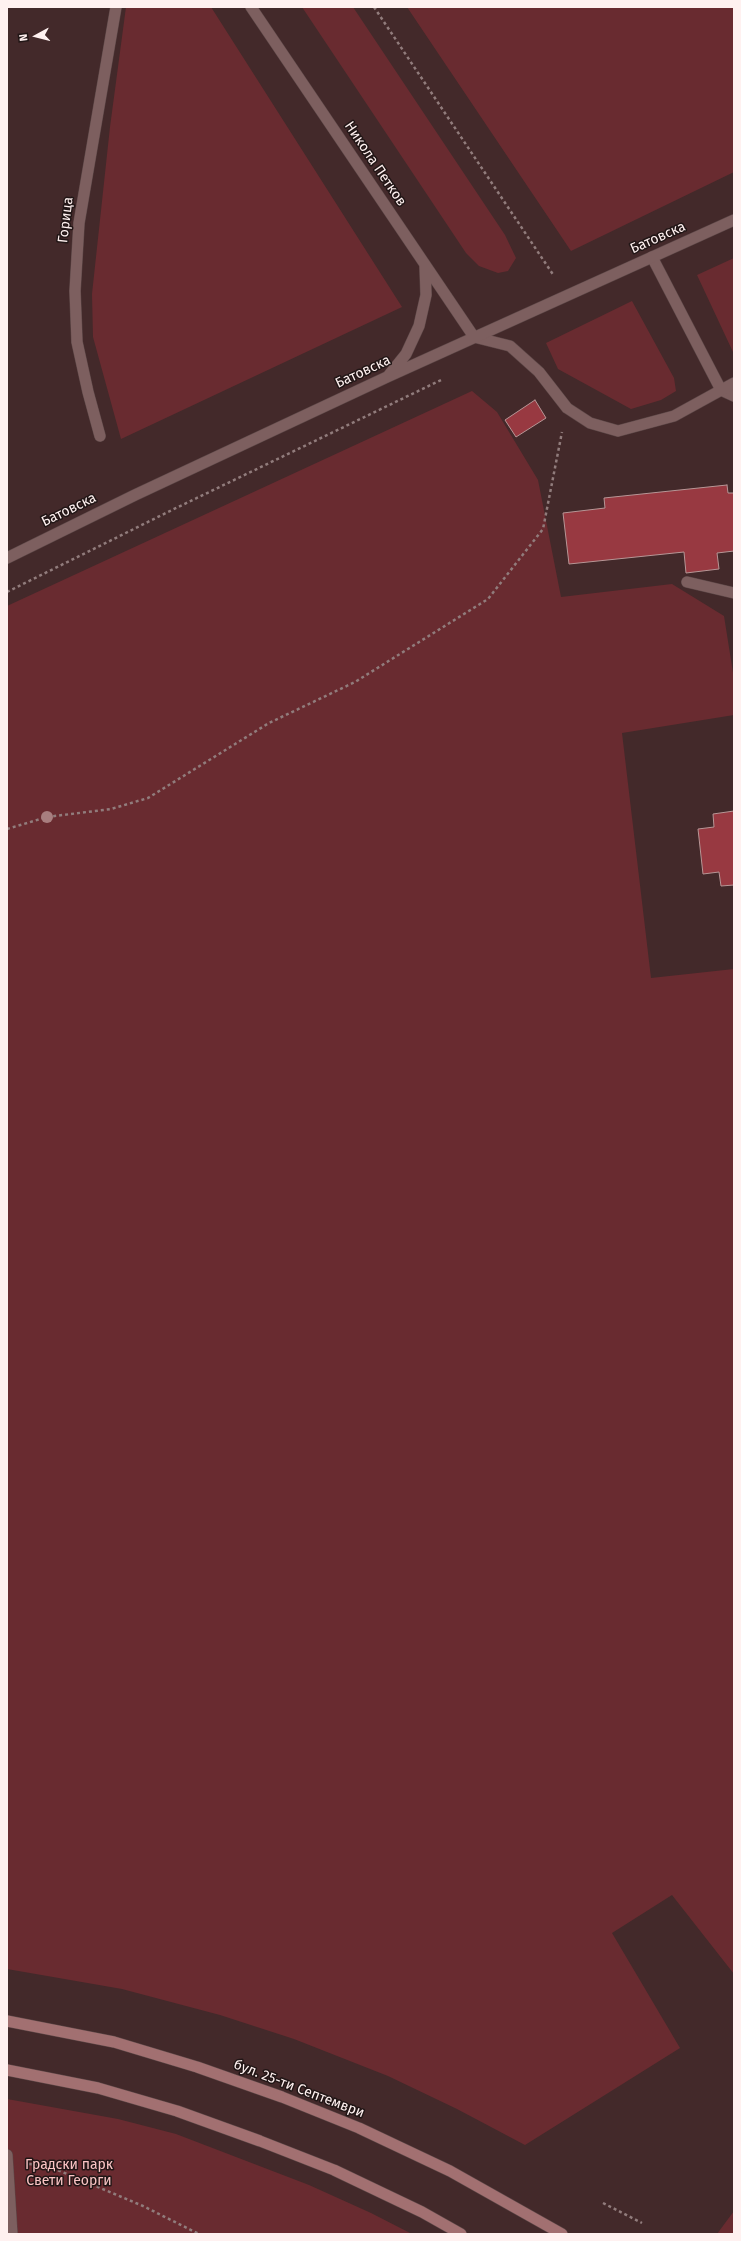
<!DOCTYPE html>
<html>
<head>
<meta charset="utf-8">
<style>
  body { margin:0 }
  #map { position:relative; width:741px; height:2241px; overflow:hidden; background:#43292a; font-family:"Fira Sans",sans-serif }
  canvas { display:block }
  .frame { position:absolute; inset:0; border:8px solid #fff1f0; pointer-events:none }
  .north { position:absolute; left:16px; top:16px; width:40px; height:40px; -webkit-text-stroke:3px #211616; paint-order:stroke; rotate:263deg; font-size:11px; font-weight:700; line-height:16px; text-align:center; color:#fff1f0 }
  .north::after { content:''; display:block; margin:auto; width:14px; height:18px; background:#fff1f0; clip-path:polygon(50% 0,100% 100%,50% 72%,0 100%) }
</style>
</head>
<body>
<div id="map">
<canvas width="741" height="2241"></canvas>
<div class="frame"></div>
<div class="north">N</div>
</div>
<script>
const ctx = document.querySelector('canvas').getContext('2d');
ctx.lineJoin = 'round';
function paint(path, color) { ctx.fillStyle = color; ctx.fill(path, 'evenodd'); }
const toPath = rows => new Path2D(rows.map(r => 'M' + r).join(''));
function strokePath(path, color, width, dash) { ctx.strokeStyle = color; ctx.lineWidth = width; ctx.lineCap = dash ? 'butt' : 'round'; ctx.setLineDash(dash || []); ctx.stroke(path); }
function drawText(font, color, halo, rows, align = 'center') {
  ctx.font = font + ' "Fira Sans",sans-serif'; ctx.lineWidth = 3; ctx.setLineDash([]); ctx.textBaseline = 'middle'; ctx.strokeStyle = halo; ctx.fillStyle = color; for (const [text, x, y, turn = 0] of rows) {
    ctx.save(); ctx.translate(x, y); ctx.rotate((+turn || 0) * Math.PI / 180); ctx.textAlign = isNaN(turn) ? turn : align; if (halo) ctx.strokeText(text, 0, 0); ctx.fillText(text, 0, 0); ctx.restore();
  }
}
const green = toPath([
  [126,7,211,7,402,307,121,439,93,337,92,294,110,127],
  [302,7,353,7,505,235,516,258,508,271,498,273,479,266,466,253],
  [407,7,734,7,734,172,571,251],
  [734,258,734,351,733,352,697,275],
  [632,301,674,378,676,391,661,400,631,409,558,369,546,343],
  [472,391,497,412,538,480,561,597,672,584,724,616,734,679,734,715,622,733,651,978,734,969,734,1974,672,1895,612,1933,680,2048,525,2145,457,2109,388,2076,294,2039,220,2015,122,1989,7,1969,7,606],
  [7,2099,118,2119,176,2134,309,2185,371,2213,412,2234,7,2234],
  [734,2211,734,2234,717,2234]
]);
const building = toPath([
  [535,400,546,418,516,437,505,420,535,400],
  [727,485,728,493,734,493,734,551,717,553,719,569,686,573,684,552,569,564,563,513,605,508,604,498,727,485],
  [734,811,734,885,721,886,719,872,703,874,698,829,714,827,713,814,734,811]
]);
const path = toPath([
  [374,7,554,276],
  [7,592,172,510,441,380],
  [7,829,47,817,111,809,148,798,269,723,355,682,488,599,543,529,562,432],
  [29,2164,48,2166,143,2206,199,2234],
  [603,2203,642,2223]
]);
const service = toPath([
  [721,390,734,396],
  [687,582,734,593],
  [7,2155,12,2234]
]);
const minor = toPath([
  [652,257,721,390],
  [474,337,510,346,539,372,567,408,590,423,618,431,674,416,734,383],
  [100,436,88,392,77,342,75,291,79,223,116,7]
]);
const tertiary = toPath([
  [251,7,474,337],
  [389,375,406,354,419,326,426,295,425,266],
  [7,558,135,495,387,377,734,220]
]);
const secondary = toPath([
  [7,2021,114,2042,197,2067,282,2097,359,2128,450,2171,562,2234],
  [7,2070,98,2088,177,2111,260,2141,334,2170,422,2212,461,2234]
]);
const trees = [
  [47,817]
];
const streetNames = [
  ["Никола Петков",375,164,56],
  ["Горица",66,220,-83],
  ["Батовска",658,238,-24],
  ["Батовска",363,372,-25],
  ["Батовска",69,510,-26],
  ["бул. 25-ти Септември",299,2089,21]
];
const parkNames = [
  ["Градски парк",69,2165],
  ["Свети Георги",69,2181]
];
paint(green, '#692b30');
paint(building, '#983941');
strokePath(building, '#b79696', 1);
strokePath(service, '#5c4747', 12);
strokePath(minor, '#5c4747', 12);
strokePath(tertiary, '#5c4747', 12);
strokePath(secondary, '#5c4747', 12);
strokePath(path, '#917c7c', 2.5, [3, 3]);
strokePath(service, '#7d5f5f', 11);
strokePath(minor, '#7d5f5f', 11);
strokePath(tertiary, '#7d5f5f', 11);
strokePath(secondary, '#a27071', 11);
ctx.fillStyle = '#a87e7f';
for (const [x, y] of trees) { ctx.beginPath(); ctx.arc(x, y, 6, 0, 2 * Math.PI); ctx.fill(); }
drawText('14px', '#fff1f0', '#211616', streetNames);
drawText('14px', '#fac4c4', '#211616', parkNames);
</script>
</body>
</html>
